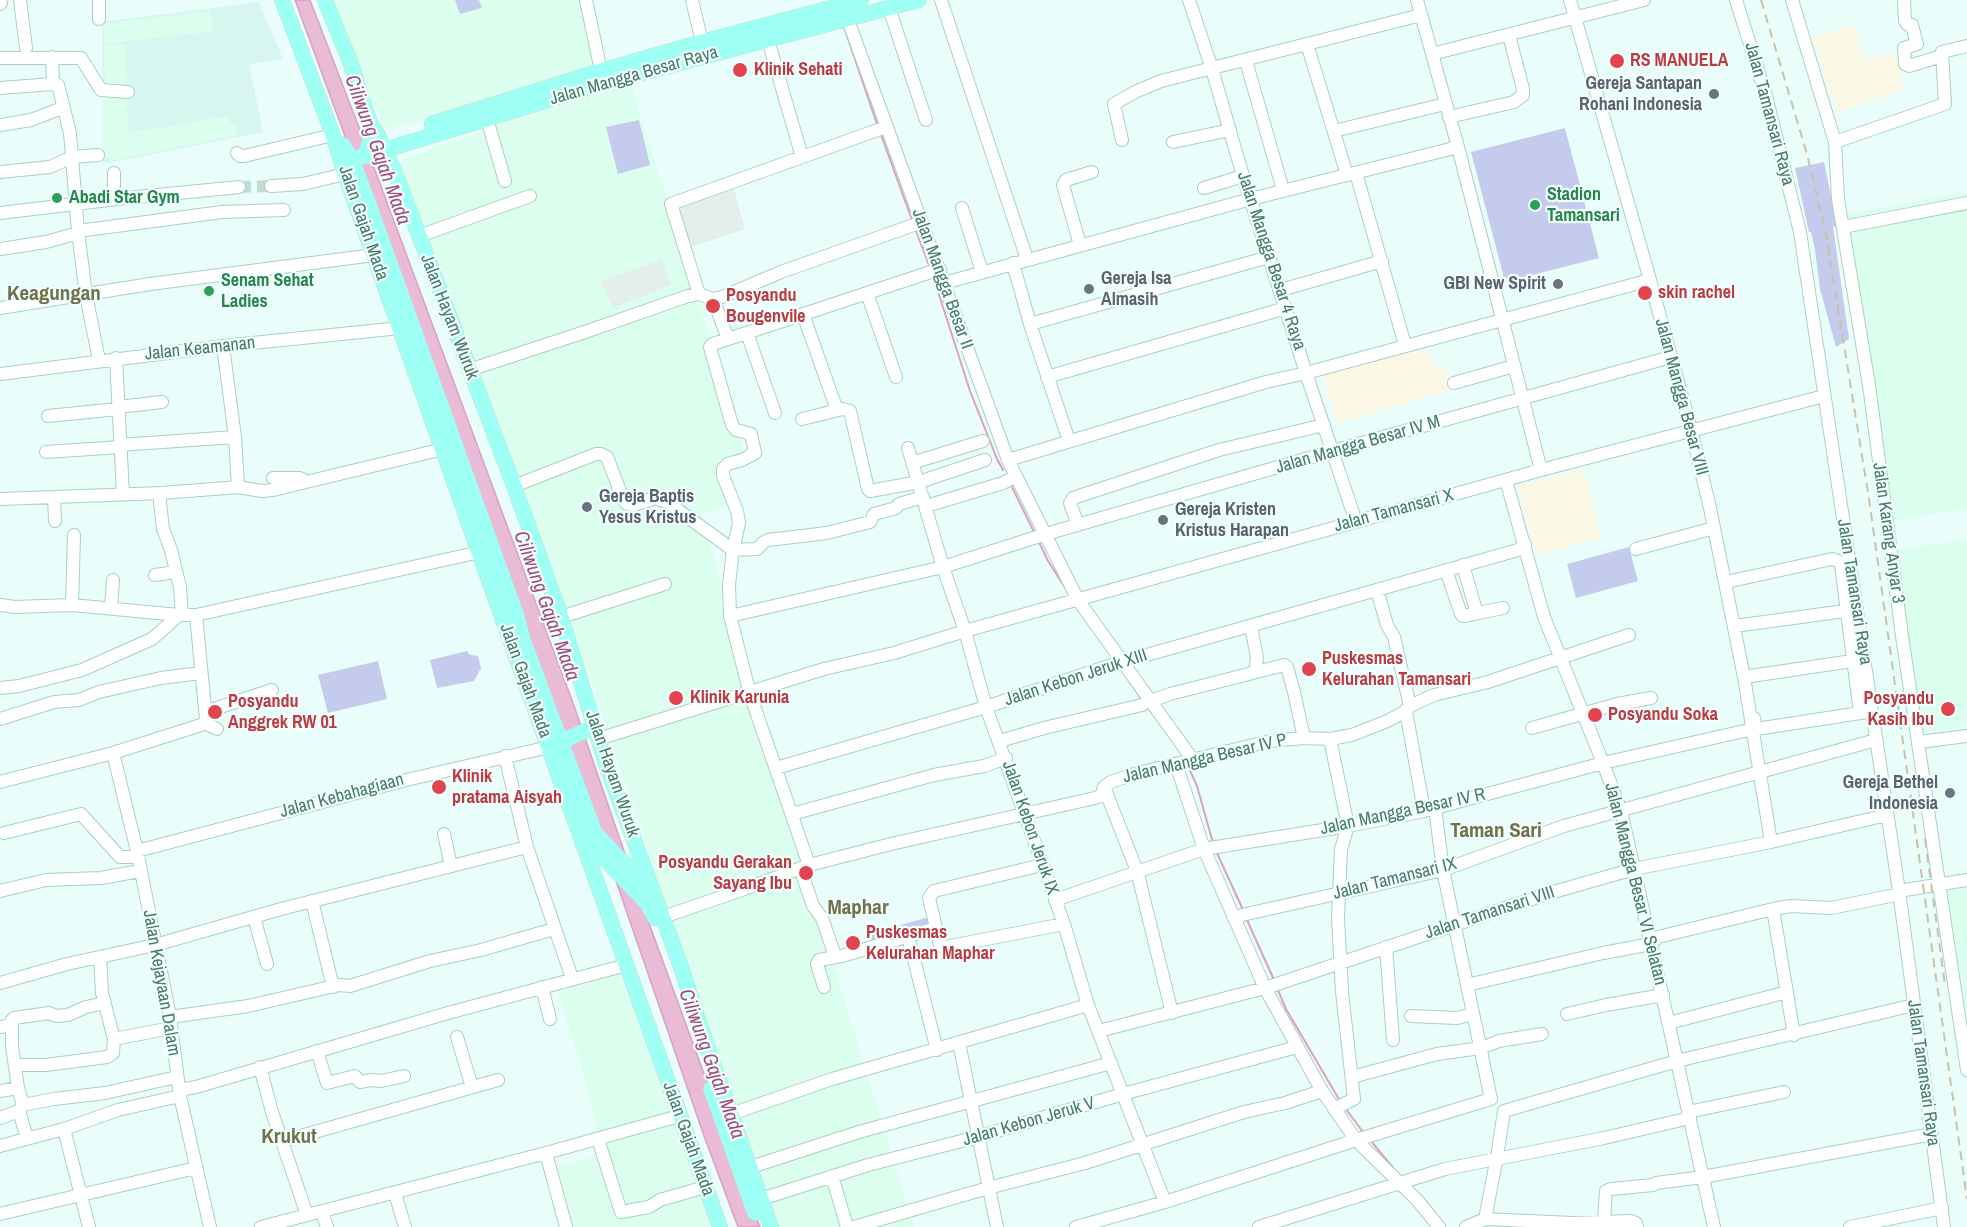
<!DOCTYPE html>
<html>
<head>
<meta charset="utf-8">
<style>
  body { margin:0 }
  canvas { display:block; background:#e9fefb }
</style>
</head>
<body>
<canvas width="1967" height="1227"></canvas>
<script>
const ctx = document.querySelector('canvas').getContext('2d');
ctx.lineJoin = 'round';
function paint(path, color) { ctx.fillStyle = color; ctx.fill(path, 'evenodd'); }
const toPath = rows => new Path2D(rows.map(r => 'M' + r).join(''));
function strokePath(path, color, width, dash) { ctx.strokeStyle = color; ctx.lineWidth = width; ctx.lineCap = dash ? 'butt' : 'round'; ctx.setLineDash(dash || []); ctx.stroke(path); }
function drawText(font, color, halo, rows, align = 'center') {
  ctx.font = font + ' "Archivo Narrow",sans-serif'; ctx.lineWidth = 4.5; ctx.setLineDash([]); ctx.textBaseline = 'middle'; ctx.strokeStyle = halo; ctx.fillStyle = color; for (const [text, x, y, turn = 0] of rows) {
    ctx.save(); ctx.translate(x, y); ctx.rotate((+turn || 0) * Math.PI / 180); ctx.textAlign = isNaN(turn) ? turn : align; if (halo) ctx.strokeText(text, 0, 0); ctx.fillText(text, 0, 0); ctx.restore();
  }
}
const residential = toPath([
  [259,2,283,59,249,64,263,132,103,164,102,22]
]);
const commercial = toPath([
  [334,0,584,0,601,79,557,97,383,128],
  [210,11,213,31,105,44,103,24],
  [125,44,127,86,105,86,104,45],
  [631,84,749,464,727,471,737,501,701,514,805,871,914,1227,775,1227,568,614,394,163,487,129],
  [102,93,126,93,129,132,168,127,228,116,230,124,235,125,236,135,111,161,104,156],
  [1967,192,1967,509,1887,521,1846,214],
  [1967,539,1967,726,1914,734,1886,551],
  [1967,885,1967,1011,1947,888],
  [619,974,715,1227,572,1227,555,1167,604,1153,577,1052,558,993]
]);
const industrial = toPath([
  [734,189,745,229,688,248,674,208],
  [662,259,671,285,613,308,601,281]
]);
const education = toPath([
  [1853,25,1865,61,1893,52,1905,88,1838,113,1824,75,1850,66,1824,74,1813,37],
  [1425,340,1433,367,1444,364,1452,389,1338,424,1322,372],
  [1584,469,1602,537,1536,556,1517,487]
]);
const green = toPath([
  [455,0,479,0,482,8,460,14],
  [639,120,650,165,618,174,606,127],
  [1565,128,1599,258,1505,282,1471,152],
  [1824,162,1837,226,1833,227,1849,339,1836,347,1820,289,1815,250,1811,232,1809,232,1795,168],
  [1629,547,1638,581,1576,598,1567,564],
  [467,651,470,655,478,656,481,668,474,681,437,688,430,660],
  [378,661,387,699,328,713,318,675],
  [929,917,932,926,872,943,869,934]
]);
const water = toPath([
  [295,0,310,0,365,143,573,703,646,915,760,1227,738,1227,704,1136,576,765,295,0]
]);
const stream = toPath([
  [843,24,877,124],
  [880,132,912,220],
  [915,228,930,268],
  [933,276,970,391,997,459,1003,470],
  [1010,483,1035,534],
  [1039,542,1048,561,1066,589],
  [1125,675,1142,700],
  [1147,707,1155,717],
  [1188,766,1197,786,1213,843],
  [1216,851,1244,912],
  [1247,920,1274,980],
  [1277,988,1286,1009,1340,1101],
  [1345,1108,1363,1132],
  [1371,1141,1394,1169]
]);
const minorTunnel = toPath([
  [239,187,271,186]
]);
const minor = toPath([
  [20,0,26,48],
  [586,0,601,71],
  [692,0,702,42],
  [941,0,1027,259],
  [1189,0,1212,69,1243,176,1306,373,1356,522],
  [1417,0,1458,147,1541,470],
  [1570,0,1650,280,1691,429,1710,508,1744,677,1771,842],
  [1736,0,1765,92,1800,232,1899,891,1944,1227],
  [1792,0,1835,142,1838,199,1869,385,1902,636,1967,1070],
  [1904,1,1905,21,1908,25,1912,25,1917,44,1904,48,1905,64,1909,66,1942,56],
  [0,4,1,3],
  [889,8,926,120],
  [99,19,99,0],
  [848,20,1008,460,1078,600,1193,760],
  [768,40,802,157],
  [1307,44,1347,175],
  [1432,54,1644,0],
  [52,57,53,84,58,85,70,133,78,231,86,295,99,360],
  [0,58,81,58,101,90,128,92],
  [1246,61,1283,190],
  [0,88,53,84],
  [1449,117,1514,102,1523,95,1523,89,1509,35],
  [487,119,505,181],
  [0,125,31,120,62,108],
  [1334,131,1445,104],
  [1122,140,1114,104,1135,92,1161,81,1421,15],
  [1173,142,1230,130],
  [1835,142,1945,104,1942,52,1967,46],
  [237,153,240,156,244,156,333,135],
  [0,172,50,167,72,157,98,155],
  [114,173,114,199],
  [1356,173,1405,345],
  [271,186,303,184,345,174],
  [1204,188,1243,176],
  [962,208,982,272],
  [0,213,117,199,239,187],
  [1843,227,1967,203],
  [78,231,222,212,284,210],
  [419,236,530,196],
  [1080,245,1063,185,1066,180,1092,172],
  [0,249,46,242,78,233],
  [1013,263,1030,324,1069,441],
  [944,283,1251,199,1458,147],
  [1281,290,1382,261],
  [867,293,896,377],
  [699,294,671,204,886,127],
  [713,299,728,339],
  [0,308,150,284,374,255],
  [803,314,837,410],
  [1030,324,1269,257],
  [747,333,775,413],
  [223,346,235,437,238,487],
  [116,358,123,494],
  [469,370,585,332,688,296,699,294,713,299,722,297,781,272,922,222],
  [0,374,223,346,400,328],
  [1047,377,1286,308],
  [1454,383,1514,366],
  [118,407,162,402],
  [48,416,118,409],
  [802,419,843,409,850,411,868,489,870,491,919,482,985,460],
  [119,445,235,437],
  [908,448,943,567,965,631,986,707,1064,924,1088,1005,1165,1202],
  [46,452,120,447],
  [1008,460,1266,382,1306,373,1650,280],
  [912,463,983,441],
  [273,478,299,478,302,479],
  [1506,480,1544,617,1603,763,1621,811,1714,1227],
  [514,486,596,454,601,454,607,457,623,499,627,504,634,505,655,498,667,502,733,550],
  [159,493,163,529,171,550,180,587,182,615],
  [54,497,55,521],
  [0,499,162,493,238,487,262,491,273,490,443,449],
  [926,506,1003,483,1016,476],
  [1078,525,1070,503,1073,498,1219,450,1324,425],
  [1636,549,1714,528],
  [733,550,757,549,764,542,768,540,827,533,870,522,874,514,896,508,899,504,923,497],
  [1446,570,1461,614,1463,616,1474,614,1475,607,1463,565],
  [155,575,176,572],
  [1726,582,1832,559,1838,561,1841,565,1860,713],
  [1377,590,1387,625,1394,637,1410,706],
  [0,605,15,607,72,605,179,615,196,615,480,552],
  [72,605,74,535],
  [111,608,113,580],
  [1474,614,1503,608],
  [730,616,943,567,1046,534,1333,451,1671,357],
  [561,617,665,584],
  [1251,626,1257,658,1255,672],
  [1735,626,1852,610],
  [1744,677,1852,661],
  [0,688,19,686,82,670,152,639,179,615],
  [1151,701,1170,694,1284,665,1287,667,1294,692,1304,738],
  [211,710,272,690],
  [1406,711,1424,811],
  [1754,718,1756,729,1867,712],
  [0,719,54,702,79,700,99,692,161,678,200,673],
  [205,723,217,729],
  [1532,728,1617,704,1651,698],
  [598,739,824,669,894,653,965,631,1541,470,1824,396],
  [1330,739,1348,826,1341,849,1338,918,1342,992,1354,1099,1334,1109],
  [1000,741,1044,728,1142,705],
  [1919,742,1967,736],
  [113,753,137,851,170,1017,180,1096,210,1227],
  [505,756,527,847,572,978],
  [1176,764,1204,849,1265,988,1322,1091,1356,1140,1418,1201,1439,1227],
  [776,768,986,707,1115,664,1518,550,1525,544],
  [0,782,113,753,204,724,206,719,196,615],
  [1104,787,1137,871,1172,1013],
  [1435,808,1443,870,1491,1099],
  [792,814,934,775,984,766,1006,758],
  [4,833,81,814,120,857,138,857],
  [444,834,451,866],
  [137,851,402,781,549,747],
  [809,865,750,694,730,616,729,585,733,550,739,523,737,511,723,476,723,469,728,464,742,460,755,453,751,434,736,430,732,425,710,347,713,344,940,269],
  [1042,865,934,891,929,898,940,945,945,947,1064,924],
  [800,868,813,906,822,918,835,956],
  [0,891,46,880,101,878,140,871],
  [1899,891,1967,880],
  [1055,900,1204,849,1348,826,1424,811,1603,763,1753,729],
  [312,901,333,987],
  [1773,909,1794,1035],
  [254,917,267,964],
  [663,917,742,890,809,865,891,844,1095,798,1102,795,1104,787,1111,782,1134,774,1270,741,1304,738,1330,739,1352,735,1385,722,1403,713,1410,706,1434,695,1488,682,1629,635],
  [1233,917,1443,870,1564,826,1876,740],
  [908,936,937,1050],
  [1386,947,1393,1040],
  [100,957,102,993,114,1039],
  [0,983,67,964,155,945,281,909,527,847],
  [1467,985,1603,953,1651,944,1658,937,1773,909,1791,906,1831,908,1900,894],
  [542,987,550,1019],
  [824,987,817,964,819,960,842,956,936,928],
  [1567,1014,1606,1005,1663,995],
  [1411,1016,1457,1018,1473,1014],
  [170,1017,248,1006,339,985,350,986,430,961,481,950,554,929],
  [1669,1023,1787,992],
  [12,1025,12,1046,18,1088,23,1105,19,1111,27,1138],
  [0,1027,12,1025,12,1020,14,1018,49,1013,56,1016,68,1015,86,1007,105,1003],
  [1099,1031,1265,988,1550,893,1634,869,1771,842,1887,815],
  [457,1037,472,1087],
  [959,1043,997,1227],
  [317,1051,327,1083,355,1076,360,1082,371,1080,381,1081,404,1076],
  [15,1065,46,1065,107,1057,113,1053,114,1039,171,1028],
  [260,1067,272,1112,307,1215],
  [1352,1077,1437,1054,1481,1048,1499,1041,1542,1034],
  [179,1090,196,1087,448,1013,619,967],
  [0,1091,18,1088],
  [23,1105,54,1099,105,1093,177,1077],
  [1504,1111,1677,1061,1914,1005],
  [1688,1112,1784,1092],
  [731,1114,832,1079,1088,1005],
  [0,1118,19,1111],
  [64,1129,89,1227],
  [598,1139,621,1212,649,1207,660,1200,705,1187],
  [283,1141,498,1080],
  [0,1146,64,1129,118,1110,180,1096],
  [546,1153,566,1227],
  [751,1167,859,1132,1111,1063],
  [832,1176,847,1227],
  [395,1193,405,1227],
  [761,1199,868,1165,977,1137,1123,1094,1297,1047],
  [322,1212,327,1227],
  [0,1214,196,1168],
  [1485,1219,1572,1223,1631,1221,1636,1223,1637,1227],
  [1604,1221,1606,1191,1611,1189,1653,1185,1656,1183,1703,1177,1932,1134],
  [261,1227,546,1153,679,1116],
  [854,1227,988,1188,1085,1163,1244,1112,1285,1103,1322,1091],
  [1076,1227,1165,1202,1356,1140,1491,1099],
  [1259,1227,1445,1169,1604,1138,1690,1118],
  [1466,1227,1485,1219,1497,1157,1504,1111],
  [1850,1227,1942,1208]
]);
const major = toPath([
  [282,0,333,135,345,174,492,589,720,1227],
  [325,0,351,64,370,123,370,140,368,149,363,156],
  [370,123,377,133,398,180,514,486,561,617,607,767,680,964,704,1038,771,1227],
  [432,124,601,71,702,42,861,0],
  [343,145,352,160,365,194,517,617,523,640,595,833,648,888],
  [352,160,611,81,919,0],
  [553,745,594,727],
  [594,848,647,903,655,918],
  [711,1089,755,1213]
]);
const rail = toPath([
  [1761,0,1807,154,1826,234,1869,499,1967,1199],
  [1925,839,1945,985]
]);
const markers = [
  [1617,61,8,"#e0444e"],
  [740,70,8,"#e0444e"],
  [1714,94,6,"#6b7280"],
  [57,198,6,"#2e9e5b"],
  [1535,205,6,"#2e9e5b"],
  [1558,284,6,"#6b7280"],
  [1089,289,6,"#6b7280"],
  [209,291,6,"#2e9e5b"],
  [1645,293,8,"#e0444e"],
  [713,306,8,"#e0444e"],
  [587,507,6,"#6b7280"],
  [1163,520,6,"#6b7280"],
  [1309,669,8,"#e0444e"],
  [676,698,8,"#e0444e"],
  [1948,709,8,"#e0444e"],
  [215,712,8,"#e0444e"],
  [1595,715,8,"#e0444e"],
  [439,787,8,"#e0444e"],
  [1950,793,6,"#6b7280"],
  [806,873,8,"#e0444e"],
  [853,943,8,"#e0444e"]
];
const healthNames = [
  ["RS MANUELA",1630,61],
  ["Klinik Sehati",754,70],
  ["skin rachel",1658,293],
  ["Posyandu",726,296],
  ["Bougenvile",726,317],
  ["Puskesmas",1322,659],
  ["Kelurahan Tamansari",1322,680],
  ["Klinik Karunia",690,698],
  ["Posyandu",1934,699,"right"],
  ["Kasih Ibu",1934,720,"right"],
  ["Posyandu",228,702],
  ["Anggrek RW 01",228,723],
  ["Posyandu Soka",1608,715],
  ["Klinik",452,777],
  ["pratama Aisyah",452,798],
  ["Posyandu Gerakan",792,863,"right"],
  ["Sayang Ibu",792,884,"right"],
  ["Puskesmas",866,933],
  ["Kelurahan Maphar",866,954]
];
const streetNames = [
  ["Jalan Mangga Besar Raya",634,76,-16],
  ["Jalan Tamansari Raya",1769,114,75],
  ["Jalan Gajah Mada",363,223,71],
  ["Jalan Mangga Besar 4 Raya",1271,261,72],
  ["Jalan Mangga Besar II",942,279,70],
  ["Jalan Hayam Wuruk",449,317,69],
  ["Jalan Keamanan",200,349,-6],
  ["Jalan Mangga Besar VIII",1681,397,75],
  ["Jalan Mangga Besar IV M",1358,445,-16],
  ["Jalan Tamansari X",1394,511,-15],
  ["Jalan Karang Anyar 3",1888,533,82],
  ["Jalan Tamansari Raya",1854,592,81],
  ["Jalan Kebon Jeruk XIII",1076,678,-18],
  ["Jalan Gajah Mada",525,681,70],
  ["Jalan Mangga Besar IV P",1205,759,-13],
  ["Jalan Hayam Wuruk",612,774,71],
  ["Jalan Kebahagiaan",342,796,-15],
  ["Jalan Mangga Besar IV R",1403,812,-12],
  ["Jalan Kebon Jeruk IX",1030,828,71],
  ["Jalan Tamansari IX",1395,879,-14],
  ["Jalan Mangga Besar VI Selatan",1635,884,76],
  ["Jalan Tamansari VIII",1490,913,-18],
  ["Jalan Kejayaan Dalam",161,983,80],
  ["Jalan Tamansari Raya",1923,1073,82],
  ["Jalan Kebon Jeruk V",1029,1122,-16],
  ["Jalan Gajah Mada",688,1139,70]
];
const worshipNames = [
  ["Gereja Santapan",1702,84],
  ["Rohani Indonesia",1702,105],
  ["Gereja Isa",1101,279,"left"],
  ["Almasih",1101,300,"left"],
  ["GBI New Spirit",1546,284],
  ["Gereja Baptis",599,497,"left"],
  ["Yesus Kristus",599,518,"left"],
  ["Gereja Kristen",1175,510,"left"],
  ["Kristus Harapan",1175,531,"left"],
  ["Gereja Bethel",1938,783],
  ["Indonesia",1938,804]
];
const leisureNames = [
  ["Stadion",1547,195],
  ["Tamansari",1547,216],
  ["Abadi Star Gym",69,198],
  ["Senam Sehat",221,281],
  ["Ladies",221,302]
];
const waterNames = [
  ["Ciliwung Gajah Mada",377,150,70],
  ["Ciliwung Gajah Mada",546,606,70],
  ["Ciliwung Gajah Mada",711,1064,70]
];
const quarterNames = [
  ["Keagungan",54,294],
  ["Taman Sari",1496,831],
  ["Maphar",858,908],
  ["Krukut",289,1137]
];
paint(residential, '#d6f6ef');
paint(commercial, '#dcfeef');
paint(industrial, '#e2efeb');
paint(education, '#faf8e5');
paint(green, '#c5cbed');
paint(water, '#e9bbd7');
strokePath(water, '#dca0c3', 1.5);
strokePath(stream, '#dca0c3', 2);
strokePath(minorTunnel, '#c1ddd6', 12, [12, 6]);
strokePath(minor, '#aacfc3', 14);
strokePath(major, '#ccdad5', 16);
strokePath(minor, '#fff', 12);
strokePath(major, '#9efff4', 15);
strokePath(rail, '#cac2a5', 2, [9, 6]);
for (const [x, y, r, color] of markers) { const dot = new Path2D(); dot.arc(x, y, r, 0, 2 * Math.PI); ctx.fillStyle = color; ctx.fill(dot); strokePath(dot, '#f0fffd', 2); }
drawText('bold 18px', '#be3a42', '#f0fffd', healthNames, 'left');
drawText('18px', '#4a7a68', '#f0fffd', streetNames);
drawText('bold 18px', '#5b616d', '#f0fffd', worshipNames, 'right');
drawText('bold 18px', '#27864d', '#f0fffd', leisureNames, 'left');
drawText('italic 20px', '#a54a7f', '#f0fffd', waterNames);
drawText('bold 21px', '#73704c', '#f0fffd', quarterNames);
</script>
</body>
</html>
